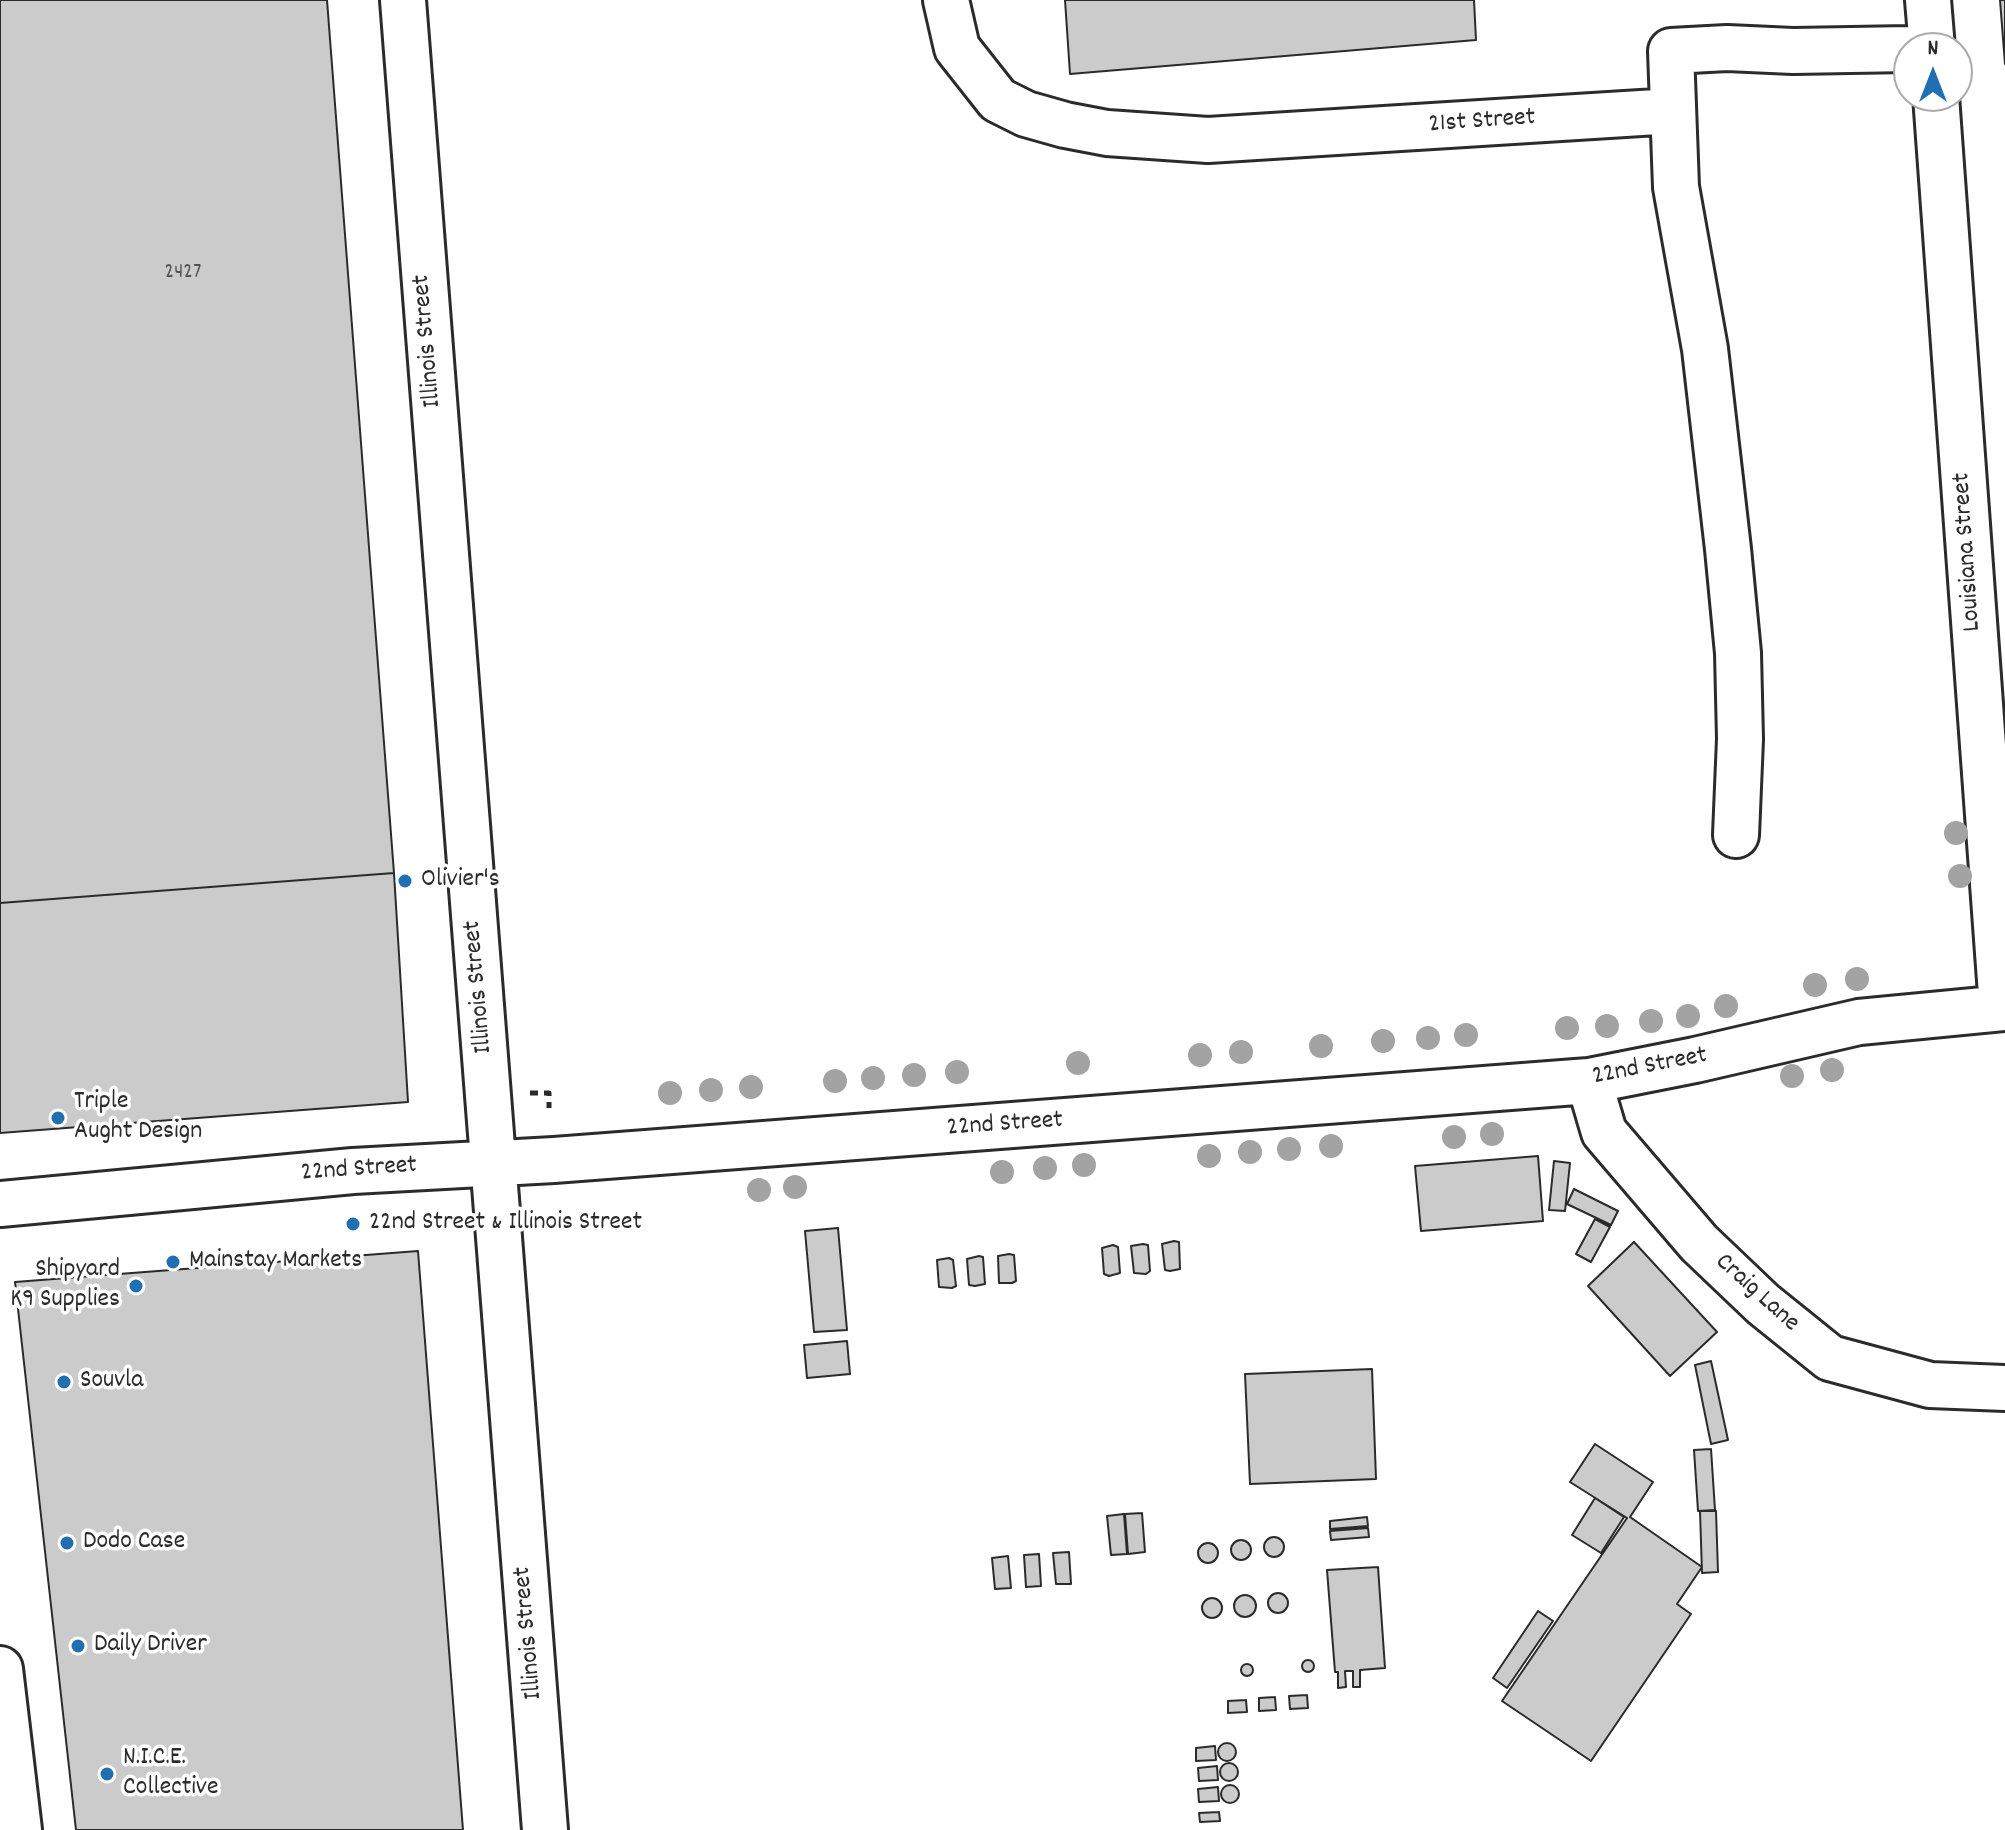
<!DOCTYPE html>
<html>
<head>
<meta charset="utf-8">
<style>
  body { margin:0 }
  #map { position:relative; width:2005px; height:1830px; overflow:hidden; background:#fff; font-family:Dekko,sans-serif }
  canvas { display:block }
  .north { position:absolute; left:1893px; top:32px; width:80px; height:80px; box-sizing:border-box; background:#fff; border:2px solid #aaa; border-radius:50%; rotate:0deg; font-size:22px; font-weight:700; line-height:32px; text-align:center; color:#2b2b2b }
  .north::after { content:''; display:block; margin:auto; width:28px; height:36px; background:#1f6fb2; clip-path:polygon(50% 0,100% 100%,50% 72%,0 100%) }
</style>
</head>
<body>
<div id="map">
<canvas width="2005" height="1830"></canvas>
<div class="north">N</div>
</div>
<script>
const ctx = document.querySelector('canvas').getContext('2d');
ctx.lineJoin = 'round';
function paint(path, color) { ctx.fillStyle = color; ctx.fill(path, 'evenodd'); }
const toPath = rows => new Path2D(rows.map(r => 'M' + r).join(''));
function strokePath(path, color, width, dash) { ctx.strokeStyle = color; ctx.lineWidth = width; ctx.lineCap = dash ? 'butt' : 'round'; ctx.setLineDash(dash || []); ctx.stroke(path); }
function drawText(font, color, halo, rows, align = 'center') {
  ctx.font = font + ' Dekko,sans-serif'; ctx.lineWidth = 7; ctx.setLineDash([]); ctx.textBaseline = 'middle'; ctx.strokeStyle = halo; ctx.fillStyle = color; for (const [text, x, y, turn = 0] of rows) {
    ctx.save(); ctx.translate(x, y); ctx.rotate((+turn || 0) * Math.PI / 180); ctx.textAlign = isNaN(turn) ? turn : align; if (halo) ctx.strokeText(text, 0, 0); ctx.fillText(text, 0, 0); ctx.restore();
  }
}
const building = toPath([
  [0,0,327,0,394,873,0,903,0,0],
  [1065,0,1474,0,1476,40,1070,74,1065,0],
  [2000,0,2005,0,2005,64,2000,0],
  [394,873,408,1102,0,1133,0,903,394,873],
  [1538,1156,1543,1221,1421,1231,1415,1166,1538,1156],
  [1554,1161,1570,1163,1565,1211,1549,1210,1554,1161],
  [1574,1189,1618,1211,1611,1225,1567,1204,1574,1189],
  [1595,1219,1610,1227,1591,1262,1576,1254,1595,1219],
  [838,1228,847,1330,814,1332,805,1231,838,1228],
  [1174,1241,1179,1242,1180,1269,1170,1271,1165,1270,1162,1244,1174,1241],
  [1634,1242,1717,1332,1670,1376,1588,1286,1634,1242],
  [1143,1244,1148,1245,1150,1271,1146,1274,1134,1273,1131,1246,1143,1244],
  [1113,1245,1118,1247,1120,1273,1109,1276,1104,1274,1102,1248,1113,1245],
  [418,1251,463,1830,76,1830,15,1282,418,1251],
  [1009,1254,1014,1255,1016,1281,1012,1283,999,1283,998,1256,1009,1254],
  [979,1256,983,1257,985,1284,975,1286,969,1285,967,1259,979,1256],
  [949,1258,953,1260,956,1286,952,1288,939,1287,937,1260,949,1258],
  [847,1341,850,1374,807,1378,804,1345,847,1341],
  [1711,1361,1728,1440,1711,1444,1695,1365,1711,1361],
  [1372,1369,1376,1479,1250,1484,1245,1374,1372,1369],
  [1595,1444,1653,1482,1630,1517,1702,1567,1677,1604,1691,1614,1591,1761,1502,1701,1627,1518,1570,1482,1595,1444],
  [1711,1449,1715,1510,1698,1511,1694,1450,1711,1449],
  [1595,1498,1624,1517,1601,1553,1572,1535,1595,1498],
  [1700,1511,1716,1511,1718,1572,1702,1573,1700,1511],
  [1142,1513,1145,1552,1128,1554,1125,1514,1142,1513],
  [1124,1514,1127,1554,1111,1555,1107,1516,1124,1514],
  [1367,1517,1368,1526,1330,1529,1330,1521,1367,1517],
  [1368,1528,1369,1537,1331,1540,1330,1531,1368,1528],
  '1264 1547a10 10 0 1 1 20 0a10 10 0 1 1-20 0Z',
  '1231 1550a10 10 0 1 1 20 0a10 10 0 1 1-20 0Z',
  '1198 1553a10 10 0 1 1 20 0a10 10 0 1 1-20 0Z',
  [1069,1552,1071,1584,1056,1584,1053,1553,1069,1552],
  [1039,1554,1041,1586,1026,1587,1024,1555,1039,1554],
  [1008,1556,1011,1588,995,1589,992,1558,1008,1556],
  [1378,1567,1385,1668,1360,1670,1360,1687,1353,1687,1353,1671,1345,1671,1346,1687,1338,1688,1338,1672,1335,1672,1327,1570,1378,1567],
  '1268 1603a10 10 0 1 1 20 0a10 10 0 1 1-20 0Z',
  '1234 1606a11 11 0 1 1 22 0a11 11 0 1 1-22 0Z',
  '1202 1608a10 10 0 1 1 20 0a10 10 0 1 1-20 0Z',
  [1538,1611,1553,1621,1507,1688,1493,1678,1538,1611],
  '1302 1666a6 6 0 1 1 12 0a6 6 0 1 1-12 0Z',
  '1241 1670a6 6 0 1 1 12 0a6 6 0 1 1-12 0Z',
  [1307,1695,1308,1708,1290,1709,1289,1696,1307,1695],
  [1275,1697,1276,1710,1259,1711,1259,1698,1275,1697],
  [1246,1700,1247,1712,1228,1713,1228,1701,1246,1700],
  '1218 1752a9 9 0 1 1 18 0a9 9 0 1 1-18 0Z',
  [1215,1746,1216,1760,1196,1761,1196,1748,1215,1746],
  '1220 1772a9 9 0 1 1 18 0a9 9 0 1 1-18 0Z',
  [1217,1766,1218,1780,1199,1781,1198,1768,1217,1766],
  '1221 1794a9 9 0 1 1 18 0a9 9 0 1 1-18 0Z',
  [1218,1787,1219,1801,1199,1802,1198,1789,1218,1787],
  [1219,1812,1220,1821,1200,1822,1199,1813,1219,1812]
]);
const path = toPath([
  [530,1093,549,1093,549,1108]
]);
const minor = toPath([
  [403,0,545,1830],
  [946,0,957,48,998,100,1026,114,1065,125,1107,133,1208,140,1673,111],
  [1928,0,1932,48],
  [1936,96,2002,1008],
  [1736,835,1740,739,1738,653,1728,549,1705,349,1676,187,1671,51,1727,48,1793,51,1909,49],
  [1589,1081,1604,1132,1699,1243,1763,1304,1830,1358,1930,1385,2005,1388],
  [0,1204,353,1171,554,1160,1589,1081,1695,1060,1859,1022,2005,1008]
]);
const major = toPath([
  [0,1669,19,1830]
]);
const trees = [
  [1956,833],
  [1960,876],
  [1857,979],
  [1815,985],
  [1726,1006],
  [1688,1016],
  [1651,1021],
  [1607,1026],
  [1567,1028],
  [1466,1035],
  [1428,1038],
  [1383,1041],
  [1321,1046],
  [1241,1052],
  [1200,1055],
  [1078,1063],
  [1832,1070],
  [957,1072],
  [914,1075],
  [1792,1076],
  [873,1078],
  [835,1081],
  [751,1087],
  [711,1090],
  [670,1093],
  [1492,1134],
  [1454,1137],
  [1331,1146],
  [1289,1149],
  [1250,1152],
  [1209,1156],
  [1084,1165],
  [1045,1168],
  [1002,1172],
  [795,1187],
  [759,1190]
];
const markers = [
  [405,881,8,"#1f6fb2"],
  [58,1118,8,"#1f6fb2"],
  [353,1224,8,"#1f6fb2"],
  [173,1262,8,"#1f6fb2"],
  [136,1286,8,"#1f6fb2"],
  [64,1382,8,"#1f6fb2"],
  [67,1543,8,"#1f6fb2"],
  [78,1646,8,"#1f6fb2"],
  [107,1774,8,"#1f6fb2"]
];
const numberNames = [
  ["2427",183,274]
];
const streetNames = [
  ["21st Street",1482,123,-4],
  ["Illinois Street",429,341,-95],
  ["Louisiana Street",1969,552,-94],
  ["Illinois Street",480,987,-95],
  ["22nd Street",1650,1068,-11],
  ["22nd Street",1005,1126,-4],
  ["22nd Street",359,1171,-4],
  ["Craig Lane",1756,1294,42],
  ["Illinois Street",530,1633,-95]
];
const poiNames = [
  ["Olivier's",421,881],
  ["Triple",74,1103],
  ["Aught Design",74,1133],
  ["22nd Street & Illinois Street",369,1224],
  ["Mainstay Markets",189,1262],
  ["Shipyard",120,1271,"right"],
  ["K9 Supplies",120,1301,"right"],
  ["Souvla",80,1382],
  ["Dodo Case",83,1543],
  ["Daily Driver",94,1646],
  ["N.I.C.E.",123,1759],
  ["Collective",123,1789]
];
paint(building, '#cbcbcb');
strokePath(building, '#2b2b2b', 2);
strokePath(minor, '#2b2b2b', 50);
strokePath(major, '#2b2b2b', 50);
strokePath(path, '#2b2b2b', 5, [8, 6]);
strokePath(minor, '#fff', 44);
strokePath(major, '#fff', 44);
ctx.fillStyle = '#a3a3a3';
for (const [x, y] of trees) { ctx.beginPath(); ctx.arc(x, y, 12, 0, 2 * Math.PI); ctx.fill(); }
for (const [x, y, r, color] of markers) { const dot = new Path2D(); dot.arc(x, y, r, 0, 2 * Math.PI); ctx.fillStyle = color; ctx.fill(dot); strokePath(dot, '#fff', 3); }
drawText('22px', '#535353', null, numberNames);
drawText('26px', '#2b2b2b', '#fff', streetNames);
drawText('26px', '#2b2b2b', '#fff', poiNames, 'left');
</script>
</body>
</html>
